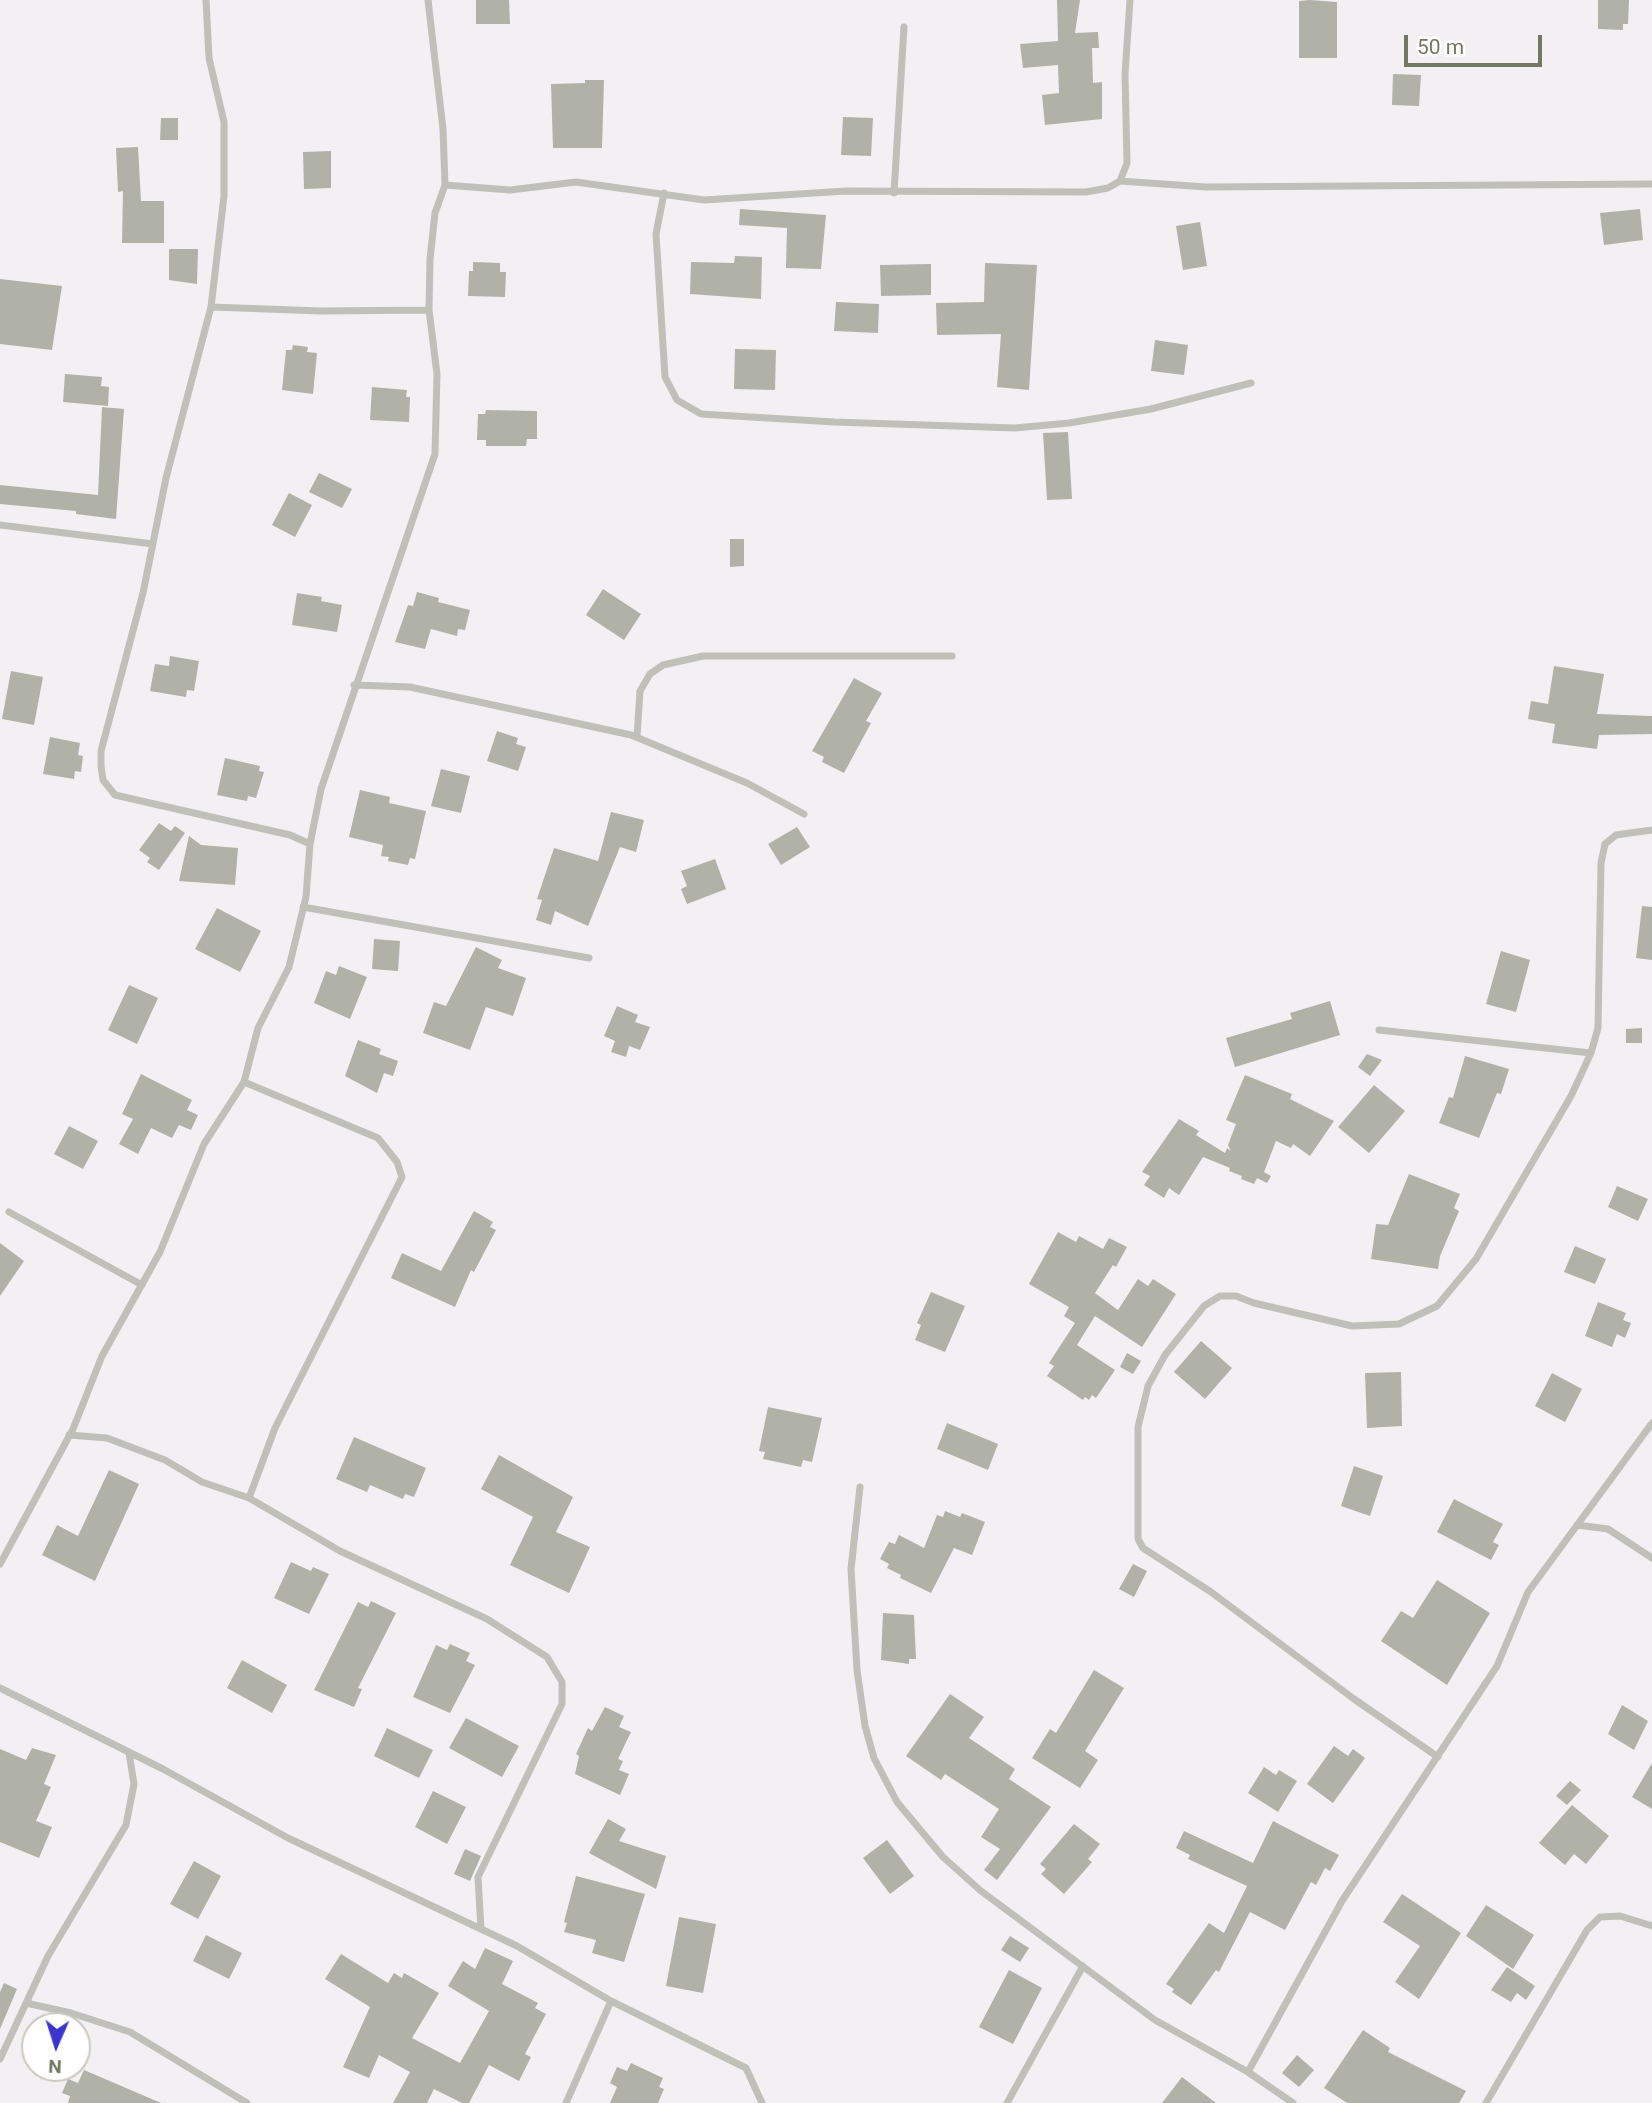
<!DOCTYPE html>
<html>
<head>
<meta charset="utf-8">
<style>
  body { margin:0 }
  #map { position:relative; width:1652px; height:2103px; overflow:hidden; background:#f3f0f3; font-family:Roboto,sans-serif }
  canvas { display:block }
  .north { position:absolute; left:21px; top:2012px; width:70px; height:70px; box-sizing:border-box; background:#fff; border:2px solid #c7c9c0; border-radius:50%; rotate:183deg; font-size:19px; font-weight:700; line-height:28px; text-align:center; color:#737862 }
  .north::after { content:''; display:block; margin:auto; width:24px; height:32px; background:#3b35ce; clip-path:polygon(50% 0,100% 100%,50% 72%,0 100%) }
  .scale { position:absolute; left:1404px; top:35px; width:138px; height:32px; box-sizing:border-box; border:4px solid #737862; border-top:0; padding-left:9px; font-size:21px; line-height:24px; white-space:nowrap; color:#737862; -webkit-text-stroke:5px #fff; paint-order:stroke }
</style>
</head>
<body>
<div id="map">
<canvas width="1652" height="2103"></canvas>
<div class="north">N</div>
<div class="scale">50 m</div>
</div>
<script>
const ctx = document.querySelector('canvas').getContext('2d');
ctx.lineJoin = 'round';
function paint(path, color) { ctx.fillStyle = color; ctx.fill(path, 'evenodd'); }
const toPath = rows => new Path2D(rows.map(r => 'M' + r).join(''));
function strokePath(path, color, width, dash) { ctx.strokeStyle = color; ctx.lineWidth = width; ctx.lineCap = dash ? 'butt' : 'round'; ctx.setLineDash(dash || []); ctx.stroke(path); }
const building = toPath([
  [476,0,509,0,510,24,476,24],
  [1057,0,1080,0,1075,33,1098,32,1099,48,1092,48,1093,83,1102,82,1102,119,1045,125,1042,95,1059,93,1058,65,1023,68,1020,44,1058,41],
  [1310,0,1337,2,1337,58,1299,58,1299,1],
  [1598,0,1629,0,1628,24,1623,24,1623,30,1598,29],
  [1393,74,1421,75,1419,106,1392,105],
  [585,80,604,80,602,148,553,148,551,84,585,83],
  [843,117,873,118,871,156,841,155],
  [161,118,178,118,178,140,160,140],
  [138,147,141,201,164,201,164,243,122,243,123,191,118,192,116,148],
  [331,151,331,188,304,189,303,152],
  [740,209,826,215,821,269,786,268,787,228,739,225],
  [1640,209,1643,240,1604,245,1600,213],
  [1200,222,1207,266,1183,270,1176,226],
  [169,249,198,249,197,284,169,280],
  [735,256,762,257,761,299,690,294,691,262,734,263],
  [473,262,500,263,500,272,506,272,505,297,468,296,469,271,473,271],
  [985,263,1037,265,1029,390,997,387,1001,334,937,335,936,303,984,302],
  [931,264,931,295,881,296,880,265],
  [0,279,62,286,52,350,0,344],
  [836,302,879,304,878,333,834,331],
  [1155,340,1188,345,1184,375,1151,371],
  [293,345,308,347,307,352,317,353,313,394,282,390,286,350,292,350],
  [735,349,776,350,775,390,734,389],
  [65,374,102,377,101,386,109,387,108,406,63,402],
  [372,387,407,390,406,397,410,397,409,422,370,420],
  [102,407,124,409,116,519,76,514,76,511,0,504,0,485,98,495],
  [486,410,537,411,537,439,527,439,526,446,486,446,486,440,477,440,478,414,485,414],
  [1068,432,1072,499,1047,500,1043,433],
  [319,473,352,489,342,508,309,492],
  [289,493,312,505,295,537,272,525],
  [730,539,744,539,744,566,730,567],
  [603,589,641,614,624,640,586,615],
  [417,592,439,598,438,602,470,610,465,630,458,629,457,636,431,629,425,649,395,642,408,605,413,606],
  [297,593,322,597,321,601,342,605,337,632,292,625],
  [170,656,199,661,194,691,187,690,186,697,150,691,155,664,169,666],
  [1554,666,1604,674,1597,714,1652,716,1652,734,1599,735,1597,749,1552,743,1555,724,1528,719,1531,701,1548,704],
  [11,671,43,677,34,725,2,719],
  [854,678,882,693,866,721,871,723,844,773,822,762,824,757,812,751],
  [497,731,518,738,516,744,526,747,518,771,487,761],
  [50,737,80,743,78,755,83,756,81,772,75,771,74,779,43,774],
  [225,758,260,766,259,771,264,772,256,798,248,796,247,801,217,795],
  [441,769,470,776,461,813,431,806],
  [360,790,390,797,389,803,426,811,415,859,410,858,408,865,388,861,389,857,381,856,383,845,349,837],
  [611,812,644,820,636,852,620,847,588,926,555,911,551,925,536,920,542,900,537,899,554,848,598,861],
  [159,823,171,831,175,826,185,833,159,870,147,862,150,858,139,850],
  [797,827,810,847,781,865,768,844],
  [189,836,201,845,238,848,235,885,179,881],
  [715,859,726,889,687,904,681,889,687,886,681,871],
  [1642,906,1652,907,1652,960,1636,958],
  [217,908,261,931,240,972,195,949],
  [374,939,400,941,398,971,372,969],
  [476,947,502,960,498,968,526,978,513,1016,486,1007,470,1050,423,1033,434,1002,446,1006],
  [1501,951,1530,960,1516,1012,1486,1004],
  [339,966,367,977,350,1019,314,1003,326,971,336,975],
  [129,985,158,998,137,1044,108,1030],
  [1330,1001,1340,1035,1235,1067,1226,1038,1292,1019,1290,1013],
  [617,1006,638,1015,635,1022,650,1027,640,1050,629,1046,626,1057,611,1052,615,1041,604,1036],
  [1642,1028,1642,1043,1626,1043,1626,1029],
  [358,1040,381,1049,379,1054,398,1061,393,1076,384,1073,377,1093,345,1076],
  [1367,1054,1382,1060,1370,1076,1358,1067],
  [1465,1056,1509,1069,1501,1094,1497,1093,1479,1138,1439,1123,1449,1097,1453,1098],
  [141,1074,192,1100,187,1110,198,1115,191,1130,179,1125,172,1138,151,1128,138,1154,119,1144,133,1119,122,1114],
  [1245,1075,1292,1094,1290,1099,1334,1121,1310,1156,1293,1144,1291,1148,1276,1141,1264,1172,1271,1176,1267,1183,1257,1178,1254,1184,1241,1179,1242,1176,1229,1171,1230,1168,1203,1157,1179,1195,1169,1188,1164,1198,1144,1185,1150,1176,1142,1172,1179,1119,1199,1131,1196,1135,1225,1153,1227,1148,1231,1151,1228,1145,1236,1124,1226,1120],
  [1374,1085,1405,1111,1369,1153,1338,1127],
  [69,1126,98,1141,83,1169,54,1154],
  [1409,1174,1460,1194,1454,1208,1459,1211,1440,1256,1438,1269,1371,1259,1376,1224,1388,1225],
  [1617,1186,1648,1199,1638,1221,1608,1207],
  [474,1211,493,1222,490,1227,496,1230,474,1272,471,1270,455,1307,391,1278,402,1253,441,1271],
  [1058,1232,1076,1242,1079,1236,1103,1249,1109,1238,1127,1247,1116,1267,1113,1265,1095,1293,1118,1310,1138,1279,1148,1286,1153,1279,1176,1294,1142,1347,1095,1316,1077,1345,1115,1370,1096,1398,1092,1395,1089,1400,1085,1397,1083,1400,1047,1376,1054,1366,1049,1363,1075,1323,1064,1316,1069,1307,1029,1284],
  [0,1243,24,1261,0,1296],
  [1575,1246,1606,1259,1595,1284,1564,1272],
  [931,1292,965,1306,945,1352,915,1340,921,1325,917,1323],
  [1598,1302,1626,1313,1623,1320,1631,1323,1625,1338,1617,1334,1612,1347,1585,1336],
  [1201,1341,1232,1368,1205,1399,1174,1372],
  [1127,1353,1141,1361,1133,1374,1120,1367],
  [1401,1372,1402,1426,1367,1428,1365,1373],
  [1552,1373,1582,1389,1565,1422,1535,1406],
  [768,1407,822,1418,812,1462,803,1460,801,1467,763,1459,765,1452,759,1451],
  [947,1423,998,1444,988,1470,937,1449],
  [354,1437,426,1468,414,1497,405,1494,403,1499,370,1485,367,1492,336,1479],
  [499,1455,573,1497,556,1532,590,1547,569,1593,510,1565,533,1517,481,1489],
  [1354,1466,1383,1476,1370,1516,1341,1506],
  [109,1470,139,1484,95,1581,42,1555,57,1525,78,1536],
  [1454,1499,1503,1524,1493,1542,1499,1545,1491,1560,1437,1532],
  [945,1511,960,1517,962,1513,985,1522,972,1555,954,1548,931,1593,900,1578,901,1575,887,1568,889,1564,880,1559,889,1542,895,1544,899,1535,924,1548,937,1515,943,1517],
  [291,1562,311,1571,313,1567,329,1574,309,1614,274,1598],
  [1133,1564,1147,1571,1134,1597,1119,1589],
  [1437,1580,1490,1613,1447,1685,1381,1641,1401,1611,1413,1618],
  [371,1601,396,1613,358,1688,362,1689,354,1707,314,1690,358,1602,368,1607],
  [883,1613,914,1615,916,1659,909,1659,909,1664,881,1660],
  [450,1644,470,1653,466,1661,475,1665,450,1713,413,1697,436,1645,447,1650],
  [242,1660,287,1685,272,1713,227,1688],
  [1094,1670,1124,1688,1085,1751,1098,1760,1080,1788,1032,1758,1050,1729,1056,1733],
  [950,1694,984,1717,969,1738,1015,1769,1009,1779,1051,1807,997,1880,984,1870,1000,1849,981,1837,999,1809,945,1774,941,1780,906,1756],
  [1622,1705,1648,1721,1634,1750,1608,1734],
  [605,1707,624,1716,619,1727,631,1732,618,1759,623,1761,619,1770,629,1774,620,1795,575,1774,579,1756,576,1754,588,1728,592,1731],
  [466,1718,519,1746,502,1777,449,1748],
  [387,1728,433,1750,419,1778,374,1756],
  [1334,1746,1348,1756,1353,1749,1365,1758,1333,1803,1307,1784],
  [32,1748,56,1755,44,1784,51,1787,36,1821,52,1827,39,1858,0,1842,0,1749,26,1760],
  [1652,1763,1652,1809,1632,1797],
  [1264,1767,1276,1775,1279,1770,1297,1781,1278,1812,1248,1793],
  [1570,1781,1581,1790,1567,1805,1556,1796],
  [433,1791,466,1807,447,1844,415,1827],
  [1572,1805,1609,1836,1586,1864,1574,1854,1565,1865,1539,1843],
  [608,1819,626,1829,619,1841,666,1856,656,1889,589,1853],
  [1273,1821,1339,1855,1330,1871,1325,1868,1316,1885,1311,1882,1285,1930,1250,1912,1219,1972,1216,1970,1191,2005,1172,1992,1174,1989,1166,1984,1209,1923,1224,1933,1247,1886,1188,1859,1190,1855,1176,1848,1184,1831,1253,1863],
  [1074,1824,1100,1844,1088,1859,1092,1862,1064,1894,1041,1874,1046,1869,1040,1864],
  [887,1840,914,1876,890,1894,863,1858],
  [465,1849,481,1856,470,1881,454,1874],
  [194,1861,221,1876,198,1919,170,1904],
  [576,1876,645,1894,624,1962,592,1953,596,1940,564,1932,567,1923,564,1922],
  [1402,1894,1461,1933,1419,1999,1395,1982,1420,1946,1383,1922],
  [1486,1905,1534,1935,1513,1969,1466,1936],
  [679,1917,716,1924,703,1993,666,1986],
  [206,1935,242,1953,229,1979,193,1961],
  [1010,1936,1029,1948,1020,1962,1001,1950],
  [485,1948,513,1961,502,1984,538,2003,535,2008,546,2014,525,2054,531,2057,519,2081,489,2065,469,2103,462,2103,434,2089,427,2103,393,2103,410,2072,379,2055,369,2078,343,2067,370,2007,325,1979,341,1954,388,1983,394,1973,402,1978,404,1973,439,1993,412,2038,460,2063,489,2011,448,1986,463,1961,475,1969],
  [1507,1967,1535,1986,1526,2000,1517,1993,1511,2002,1491,1990],
  [1009,1970,1042,1988,1013,2044,979,2027],
  [4,1983,17,1989,0,2029,0,1992],
  [1363,2030,1390,2048,1388,2052,1466,2091,1459,2103,1347,2103,1324,2088],
  [1297,2055,1314,2070,1299,2087,1282,2073],
  [631,2063,663,2078,659,2087,664,2089,658,2103,610,2103,617,2087,610,2083,617,2067,627,2071],
  [84,2070,161,2103,68,2103,70,2096,62,2093,68,2079,78,2083],
  [1182,2077,1216,2103,1162,2103]
]);
const minor = toPath([
  [206,0,209,58,224,122,224,196,211,307,166,478,143,593,101,751,101,766,103,780,115,795,290,835,310,844],
  [1120,181,1206,187,1652,184],
  [445,185,510,190,576,182,704,200,846,191,1086,192,1108,188,1120,181,1127,163,1125,74,1130,0],
  [664,193,656,234,665,377,677,400,701,414,834,422,1015,428,1069,423,1151,409,1251,383],
  [894,193,904,27],
  [211,307,321,311,429,310],
  [0,525,153,544],
  [354,685,410,687,631,735,747,783,804,814],
  [637,737,640,691,650,674,663,665,703,656,952,656],
  [303,907,589,958],
  [1379,1030,1591,1053],
  [244,1082,378,1138,397,1162,402,1177,275,1428,249,1498],
  [9,1212,142,1285],
  [69,1435,107,1438,165,1460,202,1482,249,1498,340,1551,487,1619,547,1657,562,1682,562,1704,478,1877,481,1929],
  [860,1487,851,1569,857,1670,865,1726,874,1758,897,1802,943,1857,981,1891,1155,2020,1248,2072,1293,2103],
  [1577,1525,1608,1529,1652,1558],
  [0,1564,73,1429,102,1356,160,1252,204,1144,244,1082,258,1028,289,967,306,897,310,844,321,789,435,454,437,374,429,310,430,259,435,213,445,185,443,129,428,0],
  [0,1688,163,1769,288,1838,517,1946,611,2001,566,2103],
  [1438,1757,1354,1699,1211,1592,1143,1548,1138,1539,1138,1427,1148,1386,1165,1355,1204,1306,1220,1296,1236,1296,1254,1303,1352,1326,1399,1324,1437,1306,1476,1259,1571,1096,1591,1053,1598,1028,1601,863,1605,844,1616,835,1652,830],
  [611,2001,746,2068,762,2103],
  [26,2003,71,2013,130,2032,247,2103],
  [0,2059,48,1956,126,1825,134,1784,129,1753],
  [1248,2072,1342,1901,1497,1666,1528,1592,1652,1423],
  [1007,2103,1083,1966],
  [1486,2103,1587,1930,1600,1917,1620,1916,1652,1926]
]);
paint(building, '#b0b2a8');
strokePath(minor, '#bec0b9', 7);
</script>
</body>
</html>
